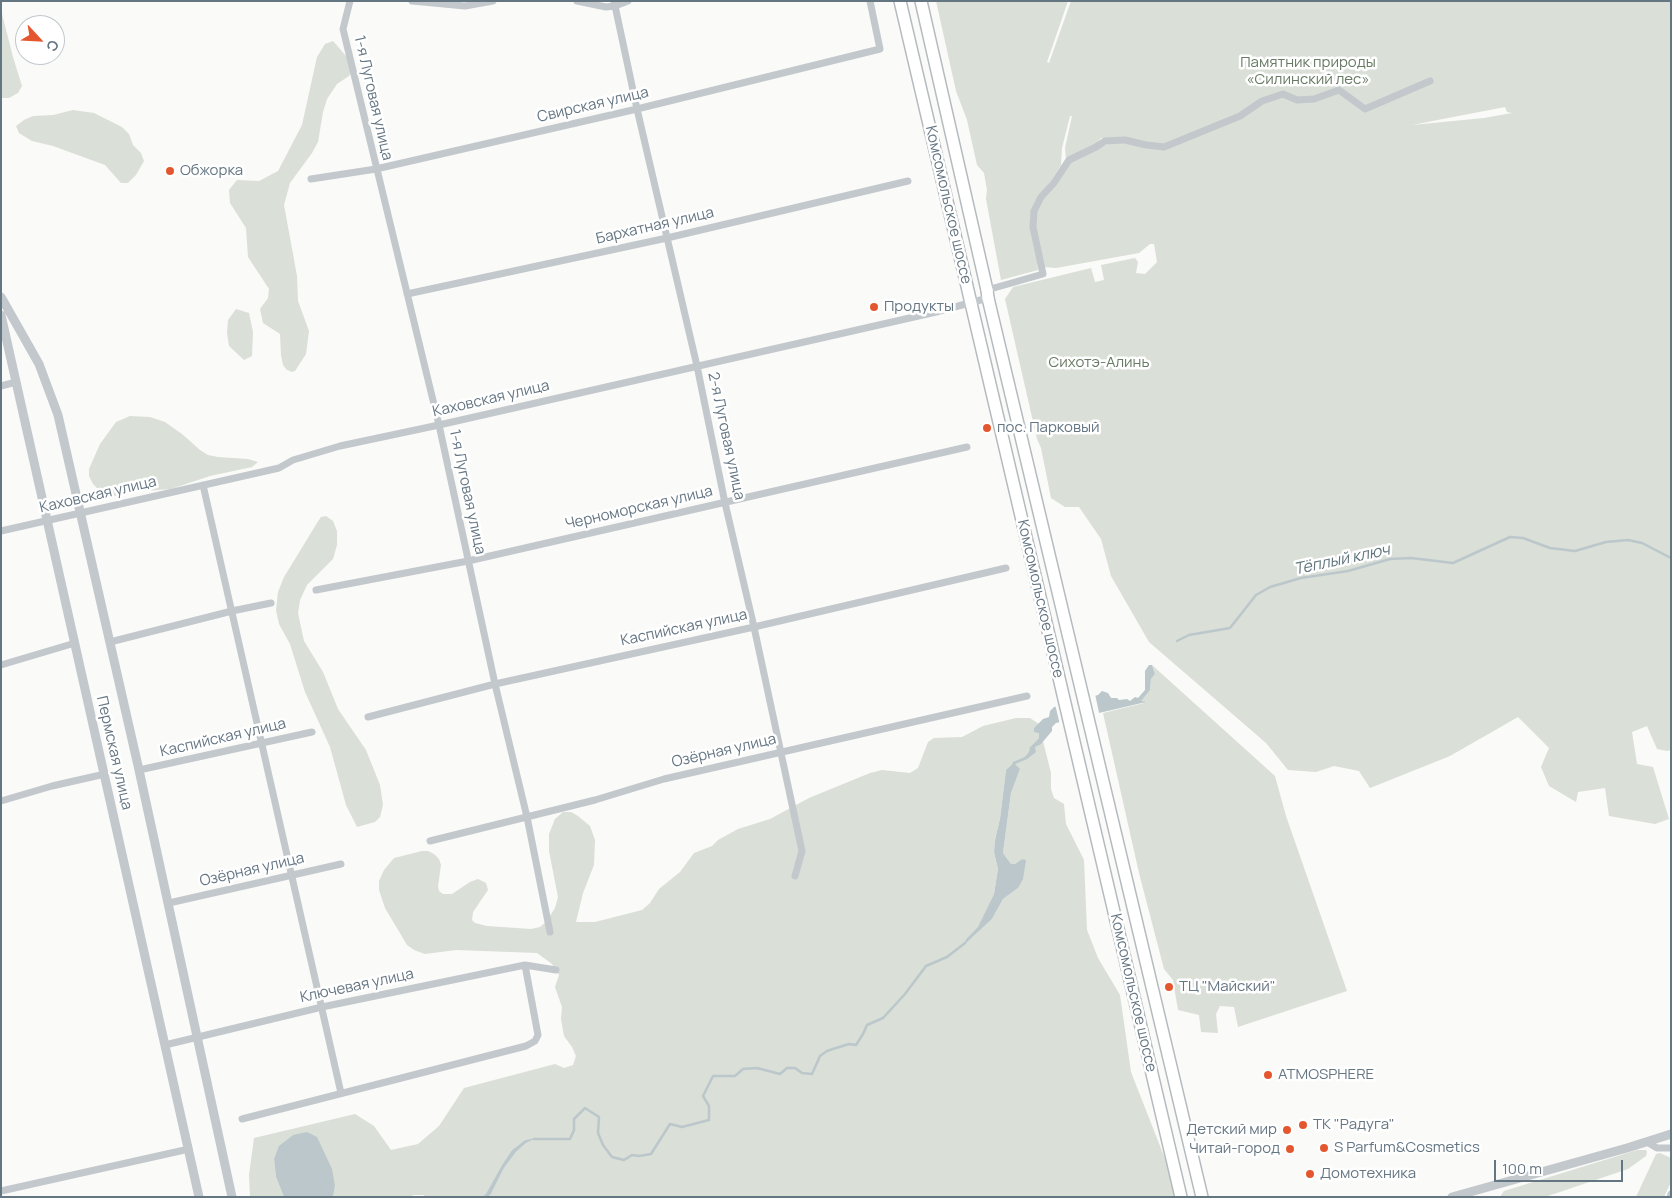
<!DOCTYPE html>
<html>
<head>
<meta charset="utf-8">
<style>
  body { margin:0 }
  #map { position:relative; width:1672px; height:1198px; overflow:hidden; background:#fafaf8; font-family:Manrope,sans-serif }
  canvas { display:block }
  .frame { position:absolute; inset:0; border:2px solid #657683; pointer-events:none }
  .north { position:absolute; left:15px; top:15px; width:50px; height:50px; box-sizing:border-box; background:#fff; border:1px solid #c1c8cd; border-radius:50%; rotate:115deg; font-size:14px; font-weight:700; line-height:20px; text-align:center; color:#657683 }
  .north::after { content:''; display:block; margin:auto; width:18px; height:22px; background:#e4572e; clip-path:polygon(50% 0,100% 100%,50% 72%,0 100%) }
  .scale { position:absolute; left:1494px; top:1160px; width:129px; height:22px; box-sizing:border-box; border:2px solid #657683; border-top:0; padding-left:6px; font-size:15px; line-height:18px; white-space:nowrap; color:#657683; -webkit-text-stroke:4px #fff; paint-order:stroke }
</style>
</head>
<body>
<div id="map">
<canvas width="1672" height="1198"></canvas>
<div class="frame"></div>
<div class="north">С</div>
<div class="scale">100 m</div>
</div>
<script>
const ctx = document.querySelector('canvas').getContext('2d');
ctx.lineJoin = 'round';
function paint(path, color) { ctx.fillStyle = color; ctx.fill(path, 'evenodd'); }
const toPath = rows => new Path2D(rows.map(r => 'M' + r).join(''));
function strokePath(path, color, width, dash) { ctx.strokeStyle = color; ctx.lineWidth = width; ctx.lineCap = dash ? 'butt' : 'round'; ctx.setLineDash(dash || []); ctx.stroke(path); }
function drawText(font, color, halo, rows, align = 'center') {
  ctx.font = font + ' Manrope,sans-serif'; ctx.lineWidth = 5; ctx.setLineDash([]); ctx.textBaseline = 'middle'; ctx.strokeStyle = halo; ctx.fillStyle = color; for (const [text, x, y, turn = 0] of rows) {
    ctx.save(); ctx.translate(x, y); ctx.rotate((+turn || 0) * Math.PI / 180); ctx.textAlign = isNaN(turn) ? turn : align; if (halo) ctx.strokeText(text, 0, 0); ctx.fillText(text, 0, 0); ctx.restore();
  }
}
const green = toPath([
  [936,1,1068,1,1047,62,1049,63,1071,1,1671,1,1671,750,1667,751,1657,749,1647,726,1632,732,1637,764,1653,767,1669,819,1655,824,1609,816,1605,788,1578,792,1576,802,1549,786,1541,767,1549,748,1518,717,1450,756,1370,788,1359,771,1334,766,1316,772,1288,770,1266,743,1149,642,1111,576,1101,539,1079,507,1065,507,1051,498,1041,448,1037,439,1005,299,1013,287,1091,268,1095,282,1104,280,1101,265,1135,258,1138,262,1136,273,1145,274,1157,262,1154,244,1150,244,1139,253,1056,268,1043,267,1034,226,1035,211,1064,166,1097,148,1111,143,1164,145,1125,139,1101,138,1094,146,1066,160,1065,148,1072,116,1070,116,1062,148,1061,165,1032,210,1038,270,1001,280,986,199,987,190,984,173,977,165,967,120,956,91],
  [1505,107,1507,112,1512,113,1484,118,1412,125],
  [1,10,13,57,22,86,18,93,9,98,1,98],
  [333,41,347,57,352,70,349,76,337,84,327,99,323,112,318,142,312,153,290,183,284,205,297,276,298,301,309,331,306,354,295,371,292,372,287,370,283,365,281,355,280,334,263,323,260,309,268,298,269,289,248,257,246,228,230,203,229,190,237,180,259,181,278,171,302,125,317,57,325,44],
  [73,110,94,113,122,127,129,134,133,145,141,153,144,161,136,175,128,183,121,183,105,165,53,146,32,141,19,133,16,126,24,120,33,116,53,115],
  [236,309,249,313,253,332,252,356,244,360,229,346,227,333,228,320],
  [130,416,150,417,165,422,182,434,200,450,208,455,218,457,248,459,258,462,252,467,210,476,171,489,143,491,115,496,101,492,93,484,89,476,89,469,100,444,116,422],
  [326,516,333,521,337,531,337,545,333,559,307,585,300,600,298,613,304,641,323,672,338,709,366,750,380,785,383,805,380,817,375,822,357,827,346,805,330,747,305,692,290,644,279,624,276,610,278,592,284,577,317,523,321,517],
  [1152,665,1275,776,1286,816,1347,991,1238,1027,1234,1007,1220,1006,1216,1014,1218,1033,1201,1032,1199,1015,1178,1010,1173,980,1164,969,1139,873,1103,713,1144,703,1140,701,1150,690,1151,679,1155,674],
  [1016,718,1030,718,1039,724,1034,728,1039,733,1039,738,1030,747,1035,747,1043,741,1051,773,1051,789,1054,798,1064,804,1066,824,1084,860,1087,930,1098,958,1120,995,1131,1072,1180,1197,488,1197,491,1194,504,1168,516,1152,526,1143,533,1139,525,1140,512,1150,502,1165,486,1195,482,1197,424,1197,424,1195,413,1195,412,1197,333,1197,335,1186,293,1135,280,1146,274,1159,276,1177,284,1197,250,1197,249,1175,254,1138,355,1114,374,1126,391,1150,418,1144,439,1126,464,1088,555,1064,564,1068,573,1065,576,1056,572,1047,564,1036,561,1019,562,1007,555,987,559,975,552,964,537,953,456,950,425,954,414,950,407,945,385,908,379,890,379,881,384,870,394,858,422,851,428,851,434,854,439,859,441,865,438,886,439,891,443,894,452,894,470,882,478,879,486,883,488,890,473,912,472,920,475,923,487,926,531,929,540,927,546,922,555,908,558,897,549,851,549,834,555,819,563,812,571,812,578,816,590,826,595,840,594,865,583,893,576,922,595,922,642,910,650,903,659,889,680,872,694,853,712,846,718,840,738,829,770,819,809,798,870,773,882,770,910,773,918,768,928,742,934,738,962,737,983,726],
  [1020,769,1011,793,1003,853,1011,864,1015,864,1022,859,1018,888,1003,899,992,919,965,944,966,939,978,928,994,894,998,869,994,852,995,840,1000,819,1006,770],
  [1637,1150,1646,1150,1647,1152,1646,1156,1628,1169,1545,1197,1500,1197,1504,1191],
  [1660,1153,1671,1158,1671,1182,1664,1197,1636,1197,1656,1154]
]);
const water = toPath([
  [1149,665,1152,665,1155,674,1151,679,1150,690,1141,701,1146,702,1056,723,1052,727,1052,731,1041,744,1035,747,1036,752,1027,759,1024,758,1029,752,1030,747,1039,738,1039,733,1034,732,1034,728,1043,719,1049,717,1050,711,1054,707,1098,695,1102,691,1108,693,1111,698,1117,698,1119,700,1127,699,1130,701,1135,697,1138,698,1145,690,1145,671],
  [1014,763,1020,769,1011,793,1003,853,1011,864,1015,864,1022,859,1026,860,1023,879,1018,888,1003,899,992,919,964,945,966,939,978,927,994,894,998,869,994,852,995,840,1000,819,1006,770],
  [307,1132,317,1137,332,1169,335,1186,333,1197,284,1197,276,1177,274,1159,279,1146,293,1135],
  [536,1138,526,1143,516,1152,504,1168,491,1194,488,1197,482,1197,486,1194,502,1165,512,1150,525,1140]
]);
const pier = toPath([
  [1095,694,1100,717,1060,725,1055,704]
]);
const stream = toPath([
  [1177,641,1189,635,1230,628,1256,595,1270,587,1301,578,1348,571,1390,559,1411,558,1453,563,1510,537,1523,538,1550,548,1575,551,1606,542,1628,540,1642,543,1671,558],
  [1013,766,1014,763,1026,758],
  [534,1139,570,1139,574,1130,574,1119,585,1108,599,1117,598,1133,603,1145,612,1157,624,1160,632,1155,639,1156,651,1154,670,1124,682,1127,709,1120,709,1106,703,1096,713,1076,735,1076,743,1069,757,1068,780,1074,787,1068,795,1068,802,1073,812,1074,820,1056,827,1051,836,1048,849,1044,856,1045,863,1034,867,1025,883,1018,905,994,926,966,947,957,965,943]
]);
const minor = toPath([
  [350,1,343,29,439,425,495,684,527,817,550,932],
  [412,1,465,6,493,1],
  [577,1,606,7,615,6,628,1],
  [614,1,637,109,697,366,725,503,754,627,802,851,795,876],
  [311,179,376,169,637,109,880,49,870,1],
  [987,290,1043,274,1033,227,1034,211,1041,197,1053,184,1069,160,1096,147,1105,141,1125,140,1146,145,1164,147,1240,116,1262,101,1283,94,1297,100,1314,99,1339,90,1365,109,1430,81],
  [407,294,667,238,908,181],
  [1,386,16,382],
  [203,485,341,1093],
  [1,531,279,468,293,460,340,446,439,425,936,312,988,298],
  [316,590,468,561,967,447],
  [110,642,232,611,271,603],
  [1,665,75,643],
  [368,717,495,684,754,627,1006,568],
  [139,770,312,732],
  [1,801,52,786,105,774],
  [430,841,595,800,664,779,1027,696],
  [169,903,341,864],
  [165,1045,322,1007,525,965,556,970],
  [242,1119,526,1046,535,1041,538,1035,525,965],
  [1647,1142,1657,1148,1671,1148],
  [1,1191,189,1149],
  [1670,1197,1671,1194]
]);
const tertiary = toPath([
  [1,297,39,364,58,415,139,770,232,1197],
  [1,315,199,1197],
  [1452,1197,1627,1148,1671,1134]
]);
const primary = toPath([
  [900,1,1181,1197],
  [921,1,987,290],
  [988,298,1202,1197]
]);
const trunk = toPath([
  [987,290,988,298]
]);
const markers = [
  [170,171,5,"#e4572e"],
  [874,307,5,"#e4572e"],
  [987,428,5,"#e4572e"],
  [1169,987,5,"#e4572e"],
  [1268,1075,5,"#e4572e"],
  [1303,1125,5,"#e4572e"],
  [1287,1130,5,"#e4572e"],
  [1324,1148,5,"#e4572e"],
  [1290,1149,5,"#e4572e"],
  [1310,1174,5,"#e4572e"]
];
const parkNames = [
  ["Памятник природы",1308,63],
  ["«Силинский лес»",1308,80],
  ["Сихотэ-Алинь",1099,363]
];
const streetNames = [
  ["1-я Луговая улица",373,98,77],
  ["Свирская улица",593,105,-13],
  ["Комсомольское шоссе",948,205,77],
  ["Бархатная улица",655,226,-13],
  ["Каховская улица",491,399,-13],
  ["2-я Луговая улица",726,436,78],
  ["1-я Луговая улица",467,492,78],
  ["Каховская улица",98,495,-13],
  ["Черноморская улица",639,508,-13],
  ["Комсомольское шоссе",1040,599,77],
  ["Каспийская улица",684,628,-12],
  ["Каспийская улица",223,738,-13],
  ["Озёрная улица",724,751,-13],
  ["Пермская улица",114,753,77],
  ["Озёрная улица",252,870,-13],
  ["Ключевая улица",357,986,-12],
  ["Комсомольское шоссе",1133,993,77]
];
const poiNames = [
  ["Обжорка",180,171],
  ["Продукты",884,307],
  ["пос. Парковый",997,428],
  ["ТЦ \"Майский\"",1179,987],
  ["ATMOSPHERE",1278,1075],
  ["ТК \"Радуга\"",1313,1125],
  ["Детский мир",1277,1130,"right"],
  ["S Parfum&Cosmetics",1334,1148],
  ["Читай-город",1280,1149,"right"],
  ["Домотехника",1320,1174]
];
const waterNames = [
  ["Тёплый ключ",1342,560,-12]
];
paint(green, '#dadfd7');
paint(water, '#bbc7cb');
paint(pier, '#fafaf8');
strokePath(stream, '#bbc7cb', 2.5);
strokePath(primary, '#b5babe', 14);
strokePath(trunk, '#b4b9bd', 14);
strokePath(minor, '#c3c8cc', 7);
strokePath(tertiary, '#c3c8cc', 9);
strokePath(primary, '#fff', 11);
strokePath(trunk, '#fff', 11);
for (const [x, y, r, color] of markers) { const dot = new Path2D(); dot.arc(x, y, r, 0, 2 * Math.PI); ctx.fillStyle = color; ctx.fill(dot); strokePath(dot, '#fff', 2); }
drawText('15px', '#687a64', '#fff', parkNames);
drawText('15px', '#657683', '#fff', streetNames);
drawText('15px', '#657683', '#fff', poiNames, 'left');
drawText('italic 16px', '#60757c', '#fff', waterNames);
</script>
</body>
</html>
